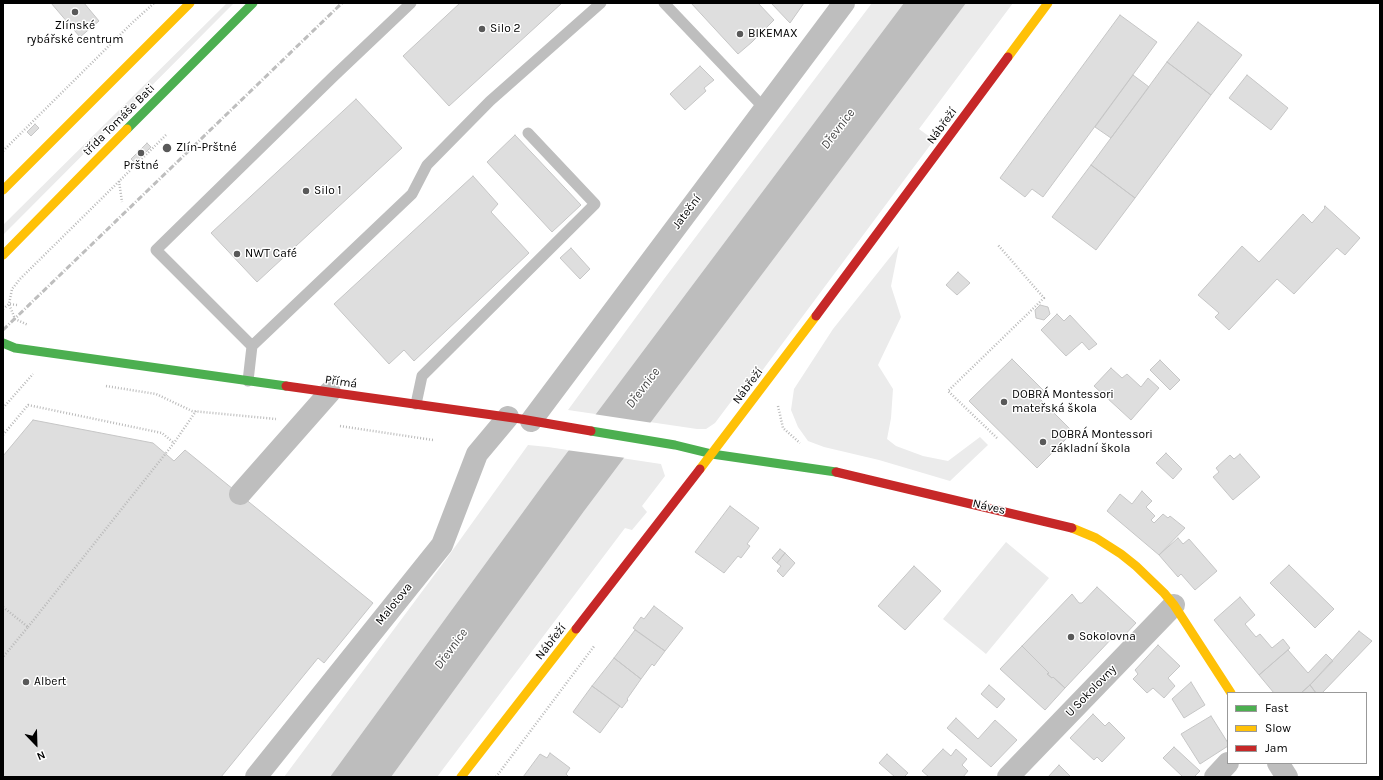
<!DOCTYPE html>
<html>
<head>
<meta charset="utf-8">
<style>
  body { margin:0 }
  #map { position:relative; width:1383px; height:780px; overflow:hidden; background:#fff; font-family:Karla,sans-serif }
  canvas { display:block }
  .frame { position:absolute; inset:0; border:4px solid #000; pointer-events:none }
  .legend { position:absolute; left:1227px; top:692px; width:140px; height:72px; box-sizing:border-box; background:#fff; border:1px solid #999; margin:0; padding:5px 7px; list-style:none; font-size:12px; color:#000 }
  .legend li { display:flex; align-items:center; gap:8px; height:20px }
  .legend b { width:20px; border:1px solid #999 }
  .north { position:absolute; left:16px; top:724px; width:40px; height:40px; -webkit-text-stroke:3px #fff; paint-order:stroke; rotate:157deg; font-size:11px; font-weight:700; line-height:16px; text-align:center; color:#000 }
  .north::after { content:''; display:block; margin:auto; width:14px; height:18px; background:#000; clip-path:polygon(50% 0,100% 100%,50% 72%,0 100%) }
</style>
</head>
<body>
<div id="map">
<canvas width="1383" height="780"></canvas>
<div class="frame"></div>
<ul class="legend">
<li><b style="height:5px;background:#4caf50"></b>Fast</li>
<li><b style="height:5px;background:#ffc107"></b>Slow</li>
<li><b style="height:5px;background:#c62828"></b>Jam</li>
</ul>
<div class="north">N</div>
</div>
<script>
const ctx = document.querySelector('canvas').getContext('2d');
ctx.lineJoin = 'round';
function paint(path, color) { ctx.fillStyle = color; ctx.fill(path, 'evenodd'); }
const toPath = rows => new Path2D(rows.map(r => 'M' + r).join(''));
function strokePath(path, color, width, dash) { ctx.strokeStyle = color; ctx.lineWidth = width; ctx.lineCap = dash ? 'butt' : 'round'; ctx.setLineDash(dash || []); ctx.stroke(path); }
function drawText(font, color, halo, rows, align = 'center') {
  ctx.font = font + ' Karla,sans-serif'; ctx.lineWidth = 3; ctx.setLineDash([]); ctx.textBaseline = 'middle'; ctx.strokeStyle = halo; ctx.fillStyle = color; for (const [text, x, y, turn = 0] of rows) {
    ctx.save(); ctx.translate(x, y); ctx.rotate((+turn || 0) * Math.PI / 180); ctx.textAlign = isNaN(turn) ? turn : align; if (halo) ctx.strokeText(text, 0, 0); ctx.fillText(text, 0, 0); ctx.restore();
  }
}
const green = toPath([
  [227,3,234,3,3,235,3,225],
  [872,3,1013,3,919,129,934,140,750,387,745,383,715,423,706,429,697,429,568,410,664,279],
  [899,246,891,286,901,317,878,365,893,389,891,418,887,439,896,446,923,456,948,461,980,437,988,445,950,481,879,460,824,447,808,441,798,427,791,410,794,389,833,329],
  [528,445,548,447,661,464,665,476,642,506,647,512,632,530,625,528,437,777,284,777,447,558],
  [1006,542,1049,578,986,654,943,619]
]);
const water = toPath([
  [904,3,966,3,584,511,391,777,330,777,545,482]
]);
const pier = toPath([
  [593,414,653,423,626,458,566,450]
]);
const building = toPath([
  [51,3,84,3,99,21,80,37,51,3],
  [460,3,562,3,449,106,403,56,460,3],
  [691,3,758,3,774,20,752,42,738,54,691,3],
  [771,3,804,3,790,23,771,3],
  [1120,15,1157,42,1043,197,1032,189,1025,197,1000,178,1120,15],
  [1198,22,1242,55,1211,95,1167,62,1198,22],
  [1167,62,1211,95,1135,198,1091,165,1167,62],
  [700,66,714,80,704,88,706,91,685,110,670,94,700,66],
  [1133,75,1149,87,1111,138,1095,127,1133,75],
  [1247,75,1288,108,1271,130,1229,98,1247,75],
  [356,99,402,148,257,282,211,233,356,99],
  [35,124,39,128,31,136,27,132,35,124],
  [515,135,581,205,552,232,487,162,515,135],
  [147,143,151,147,135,163,131,159,147,143],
  [1091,165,1135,198,1096,250,1052,217,1091,165],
  [473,176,498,204,491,212,529,253,414,361,404,350,389,364,334,304,473,176],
  [1325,206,1360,238,1345,255,1337,248,1294,294,1277,279,1229,330,1215,317,1219,313,1198,295,1242,246,1259,262,1303,214,1312,223,1325,208,1324,207,1325,206],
  [571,248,590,269,580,279,560,258,571,248],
  [958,272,970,283,957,295,946,285,958,272],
  [1040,305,1048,307,1050,314,1044,320,1036,318,1035,310,1040,305],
  [1057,314,1064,321,1070,315,1097,344,1089,350,1082,342,1066,356,1041,330,1057,314],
  [1012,359,1045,392,1039,398,1073,432,1037,468,969,401,1012,359],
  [1160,360,1180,380,1170,390,1150,370,1160,360],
  [1111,368,1122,378,1127,374,1141,387,1148,378,1159,388,1131,420,1094,386,1111,368],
  [33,420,153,443,174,461,185,450,373,603,324,663,318,658,221,777,3,777,3,456,33,420],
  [1166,453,1182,469,1173,479,1156,463,1166,453],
  [1240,454,1260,477,1233,500,1213,477,1219,472,1216,468,1230,455,1234,459,1240,454],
  [1142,491,1152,501,1146,507,1155,516,1151,520,1154,523,1163,514,1168,518,1170,516,1185,528,1159,555,1107,511,1120,494,1132,504,1142,491],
  [730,506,759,528,747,544,750,546,741,558,738,556,724,573,695,552,730,506],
  [1178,538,1183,544,1189,539,1217,571,1195,590,1181,574,1178,577,1159,555,1178,538],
  [780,549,785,553,777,563,772,558,780,549],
  [785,553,795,563,783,577,777,571,781,566,777,563,785,553],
  [1289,565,1334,609,1315,628,1270,583,1289,565],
  [914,566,941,591,905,630,878,606,914,566],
  [1097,587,1136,623,1120,640,1115,635,1065,688,1053,677,1052,678,1047,674,1049,673,1022,646,1072,594,1079,603,1082,603,1097,587],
  [1240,597,1255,615,1245,624,1256,637,1260,634,1272,648,1283,639,1290,648,1259,675,1214,620,1240,597],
  [654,606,683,628,665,651,633,628,641,617,644,619,654,606],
  [635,630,665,651,654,666,652,664,641,679,614,658,635,630],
  [1359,631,1372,641,1322,693,1316,693,1310,685,1359,631],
  [1158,645,1180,666,1168,678,1175,686,1164,698,1153,688,1147,693,1133,679,1138,674,1135,670,1158,645],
  [1022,646,1049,673,1047,674,1052,678,1053,677,1065,688,1045,710,1000,669,1022,646],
  [1288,650,1308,673,1326,654,1333,661,1310,685,1301,693,1274,693,1259,675,1288,650],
  [614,658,641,679,627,699,628,700,622,708,592,686,614,658],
  [1191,682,1205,705,1184,718,1172,699,1191,682],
  [989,685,1005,699,997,708,981,694,989,685],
  [1310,685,1316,693,1301,693,1310,685],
  [592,686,620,706,600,733,573,712,592,686],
  [1093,714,1105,726,1109,722,1125,738,1102,762,1097,757,1094,760,1070,738,1093,714],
  [1211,716,1228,743,1228,746,1200,764,1181,734,1211,716],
  [956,718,978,739,995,720,1017,740,991,767,947,728,956,718],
  [1174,747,1200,771,1194,777,1183,777,1163,758,1174,747],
  [943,749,951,756,956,749,967,759,962,765,968,771,963,777,929,777,922,771,943,749],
  [550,753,570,768,566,774,569,777,523,777,540,754,547,758,550,753],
  [887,754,908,773,904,777,895,777,879,763,887,754],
  [1059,765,1071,777,1048,777,1059,765]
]);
const path = toPath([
  [3,151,132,23,154,3],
  [119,181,122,202],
  [17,305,9,304,15,319,28,325],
  [3,309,9,304,12,289,20,279,166,135],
  [106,386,156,394,192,411,276,419],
  [778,406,783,428,800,443],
  [3,408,33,374],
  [340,426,433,440],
  [3,435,28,405,162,433,174,443],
  [997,438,948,391,1044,298,998,245],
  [3,607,28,627,3,657],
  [28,627,174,443,196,411],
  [496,777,595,645]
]);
const lane = toPath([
  [664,3,765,109],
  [252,346,412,194,427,165,490,101,601,3],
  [248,381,252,346,156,250,334,76,411,3],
  [416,404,422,376,595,204,528,133]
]);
const street = toPath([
  [531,421,844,3],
  [240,494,330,392],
  [1278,763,1287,777],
  [256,777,442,545,477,454,508,417],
  [1008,777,1174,605],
  [1215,777,1228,763]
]);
const fast = toPath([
  [127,129,253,3],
  [3,343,15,348,286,386],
  [591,431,675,445,712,454,836,472]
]);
const slow = toPath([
  [1008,57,1048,3],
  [3,190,190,3],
  [3,255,127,129],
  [700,469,816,316],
  [1072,528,1096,538,1121,554,1136,566,1164,593,1174,605,1231,693],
  [461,777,576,629]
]);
const jam = toPath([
  [816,316,1008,57],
  [286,386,521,419,591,431],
  [836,472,1072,528],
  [576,629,700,469]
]);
const rail = toPath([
  [3,330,342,3]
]);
const markers = [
  [75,12,4,"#595959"],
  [482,29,4,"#595959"],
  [740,34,4,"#595959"],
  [167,148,5,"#595959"],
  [141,153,4,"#595959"],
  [306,191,4,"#595959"],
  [237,254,4,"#595959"],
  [1004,402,4,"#595959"],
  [1043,442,4,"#595959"],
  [1071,637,4,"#595959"],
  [26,682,4,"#595959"]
];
const poiNames = [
  ["Zlínské",75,26,"center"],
  ["rybářské centrum",75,40,"center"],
  ["Silo 2",490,29],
  ["BIKEMAX",748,34],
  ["Zlín-Prštné",176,148],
  ["Prštné",141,166,"center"],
  ["Silo 1",314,191],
  ["NWT Café",245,254],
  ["DOBRÁ Montessori",1012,395],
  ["mateřská škola",1012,409],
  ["DOBRÁ Montessori",1051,435],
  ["základní škola",1051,449],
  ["Sokolovna",1079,637],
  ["Albert",34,682]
];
const streetNames = [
  ["třída Tomáše Bati",119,120,-45],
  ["Nábřeží",942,126,-54],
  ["Jateční",687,212,-53],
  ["Přímá",341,382,8],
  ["Nábřeží",748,386,-53],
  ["Náves",989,507,13],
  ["Malotova",394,604,-51],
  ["Nábřeží",551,642,-52],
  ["U Sokolovny",1091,691,-46]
];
const waterNames = [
  ["Dřevnice",838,129,-53],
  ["Dřevnice",643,388,-53],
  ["Dřevnice",451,649,-54]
];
paint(green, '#ebebeb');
paint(water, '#bdbdbd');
paint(pier, '#fff');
paint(building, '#dedede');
strokePath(building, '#c6c6c6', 1);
strokePath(path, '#b9b9b9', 2.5, [1, 2]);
strokePath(lane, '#bebebe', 11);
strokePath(street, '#bebebe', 22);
strokePath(fast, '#4caf50', 9);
strokePath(slow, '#ffc107', 9);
strokePath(jam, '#c62828', 9);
strokePath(rail, '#bebebe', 3, [6, 2, 1, 2]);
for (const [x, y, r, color] of markers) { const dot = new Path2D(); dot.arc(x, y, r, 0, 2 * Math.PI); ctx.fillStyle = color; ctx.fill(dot); strokePath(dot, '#fff', 1.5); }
drawText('12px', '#000', '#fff', poiNames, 'left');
drawText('12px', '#000', '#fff', streetNames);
drawText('italic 13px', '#424242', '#fff', waterNames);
</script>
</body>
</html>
